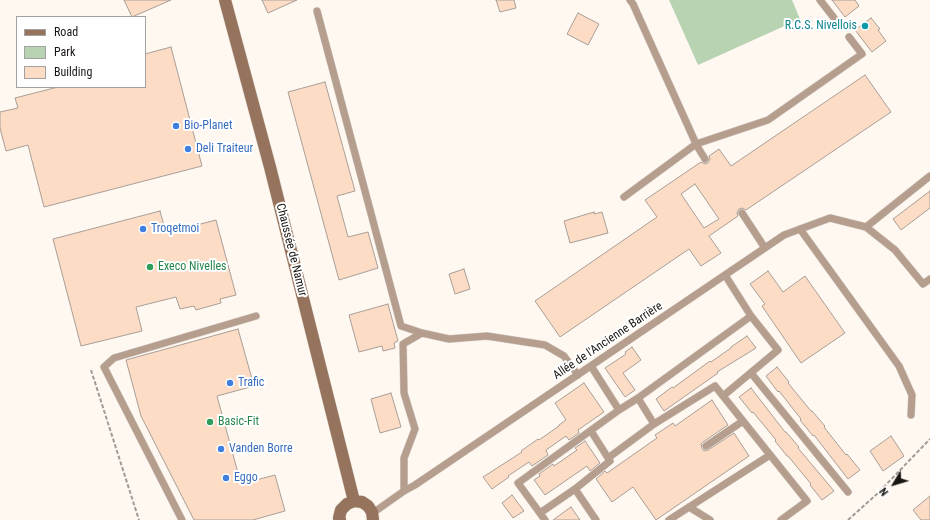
<!DOCTYPE html>
<html>
<head>
<meta charset="utf-8">
<style>
  body { margin:0 }
  #map { position:relative; width:930px; height:520px; overflow:hidden; background:#fff8f1; font-family:"Roboto Condensed",sans-serif }
  canvas { display:block }
  .legend { position:absolute; left:16px; top:16px; width:130px; height:72px; box-sizing:border-box; background:#fff; border:1px solid #a3a1a1; margin:0; padding:5px 7px; list-style:none; font-size:12px; color:#181513 }
  .legend li { display:flex; align-items:center; gap:8px; height:20px }
  .legend b { width:20px; border:1px solid #a3a1a1 }
  .north { position:absolute; left:874px; top:464px; width:40px; height:40px; -webkit-text-stroke:3px #fff; paint-order:stroke; rotate:232deg; font-size:11px; font-weight:700; line-height:16px; text-align:center; color:#181513 }
  .north::after { content:''; display:block; margin:auto; width:14px; height:18px; background:#181513; clip-path:polygon(50% 0,100% 100%,50% 72%,0 100%) }
</style>
</head>
<body>
<div id="map">
<canvas width="930" height="520"></canvas>
<ul class="legend">
<li><b style="height:5px;background:#95735c"></b>Road</li>
<li><b style="height:11px;background:#b7d3b2"></b>Park</li>
<li><b style="height:11px;background:#fddcc5"></b>Building</li>
</ul>
<div class="north">N</div>
</div>
<script>
const ctx = document.querySelector('canvas').getContext('2d');
ctx.lineJoin = 'round';
function paint(path, color) { ctx.fillStyle = color; ctx.fill(path, 'evenodd'); }
const toPath = rows => new Path2D(rows.map(r => 'M' + r).join(''));
function strokePath(path, color, width, dash) { ctx.strokeStyle = color; ctx.lineWidth = width; ctx.lineCap = dash ? 'butt' : 'round'; ctx.setLineDash(dash || []); ctx.stroke(path); }
function drawText(font, color, halo, rows, align = 'center') {
  ctx.font = font + ' "Roboto Condensed",sans-serif'; ctx.lineWidth = 4; ctx.setLineDash([]); ctx.textBaseline = 'middle'; ctx.strokeStyle = halo; ctx.fillStyle = color; for (const [text, x, y, turn = 0] of rows) {
    ctx.save(); ctx.translate(x, y); ctx.rotate((+turn || 0) * Math.PI / 180); ctx.textAlign = isNaN(turn) ? turn : align; if (halo) ctx.strokeText(text, 0, 0); ctx.fillText(text, 0, 0); ctx.restore();
  }
}
const green = toPath([
  [669,0,792,0,800,19,698,65]
]);
const building = toPath([
  [124,0,171,0,132,17,124,0],
  [262,0,297,0,268,13,262,0],
  [496,0,514,0,516,8,500,12,496,0],
  [832,0,855,0,859,6,845,17,832,0],
  [578,13,599,24,588,45,567,34,578,13],
  [871,18,880,29,878,30,886,41,872,52,855,30,871,18],
  [171,47,202,166,44,207,28,145,6,151,0,128,0,112,18,108,15,98,58,87,145,87,145,54,171,47],
  [865,75,891,112,746,210,742,208,739,209,737,213,738,216,709,236,721,253,701,266,689,249,560,337,535,301,657,217,645,200,701,162,705,164,708,163,710,159,709,156,719,149,731,166,865,75],
  [695,184,719,219,704,228,681,194,695,184],
  [325,82,355,191,337,196,348,237,368,232,378,268,339,280,288,92,325,82],
  [930,191,930,208,901,230,893,219,930,191],
  [160,211,166,233,216,220,236,295,220,299,221,303,196,310,194,306,180,309,176,297,136,307,142,331,81,346,53,239,160,211],
  [594,212,594,214,602,212,608,233,570,243,564,221,594,212],
  [464,269,470,289,455,294,449,274,464,269],
  [768,271,783,292,805,276,845,333,801,363,762,306,765,304,750,284,768,271],
  [388,304,398,341,394,343,395,348,383,351,382,346,359,352,349,315,388,304],
  [238,329,254,386,217,396,241,484,275,475,285,511,253,520,194,520,141,416,126,360,238,329],
  [747,336,756,348,717,372,718,373,664,411,656,399,672,387,673,388,710,361,711,362,731,348,731,347,747,336],
  [632,347,641,360,623,373,635,390,625,397,605,368,626,354,625,352,632,347],
  [777,367,789,382,788,383,811,411,812,411,825,426,824,427,846,455,847,454,860,470,848,479,814,435,813,436,800,420,801,419,779,391,778,392,766,376,777,367],
  [584,383,604,412,578,430,579,433,569,440,566,436,546,450,548,455,532,466,529,462,508,476,509,477,492,489,483,477,522,452,521,451,538,439,539,440,559,426,559,425,566,420,555,403,584,383],
  [751,388,785,432,786,432,799,447,798,448,834,491,822,500,810,485,811,484,788,456,787,456,775,441,776,440,753,412,752,413,739,397,751,388],
  [391,393,401,427,380,433,371,399,391,393],
  [712,400,728,425,703,442,701,444,702,448,704,451,708,450,734,433,749,456,656,520,633,487,612,502,596,479,605,471,607,473,657,438,655,435,673,423,675,426,712,400],
  [891,436,904,456,883,471,870,451,891,436],
  [585,441,600,463,590,471,587,466,545,495,534,480,540,476,539,474,553,464,554,466,577,450,575,448,585,441],
  [512,495,524,511,513,518,502,503,512,495],
  [930,496,930,520,921,520,913,510,930,496],
  [571,507,580,520,553,520,571,507]
]);
const path = toPath([
  [91,370,139,520],
  [848,520,878,493,930,439]
]);
const lane = toPath([
  [630,0,633,4,697,146,705,159],
  [820,0,838,23],
  [317,11,401,326,422,333],
  [624,197,696,144,768,120,862,54,849,37],
  [742,213,765,248],
  [866,227,930,176],
  [800,229,899,366,912,395,911,415],
  [725,275,751,316],
  [751,373,848,492],
  [638,398,654,424,715,386,807,501,781,520],
  [619,410,638,398,751,316,778,350,723,396],
  [706,446,743,421],
  [608,458,654,424],
  [575,489,610,461,591,431],
  [404,491,404,458,415,429,404,393,403,344,422,333,449,339,487,336,545,345,564,356,578,375],
  [689,507,710,520],
  [372,512,377,510,404,491,415,485,784,235,830,218,866,227,895,250,923,284,930,279],
  [540,513,575,489,596,520],
  [182,520,104,367,114,358,256,316],
  [545,520,518,483,619,410,591,366],
  [669,520,770,455]
]);
const secondary = toPath([
  [225,0,270,167,354,501],
  [340,520,339,518,341,510,347,504,354,501,362,502,368,506,372,512,373,520]
]);
const markers = [
  [865,26,4,"#0f9aa8"],
  [176,126,4,"#3f7fe0"],
  [188,149,4,"#3f7fe0"],
  [143,229,4,"#3f7fe0"],
  [150,267,4,"#2e9e5b"],
  [230,383,4,"#3f7fe0"],
  [210,422,4,"#2e9e5b"],
  [221,449,4,"#3f7fe0"],
  [226,478,4,"#3f7fe0"]
];
const cultureNames = [
  ["R.C.S. Nivellois",857,26]
];
const shopNames = [
  ["Bio-Planet",184,126],
  ["Deli Traiteur",196,149],
  ["Troqetmoi",151,229],
  ["Trafic",238,383],
  ["Vanden Borre",229,449],
  ["Eggo",234,478]
];
const streetNames = [
  ["Chaussée de Namur",291,250,76],
  ["Allée de l'Ancienne Barrière",608,341,-34]
];
const leisureNames = [
  ["Execo Nivelles",158,267],
  ["Basic-Fit",218,422]
];
paint(green, '#b7d3b2');
paint(building, '#fddcc5');
strokePath(building, '#a79e97', 1);
strokePath(lane, '#dad4cd', 8);
strokePath(secondary, '#dad4cd', 13);
strokePath(path, '#a09b96', 2, [4, 2]);
strokePath(lane, '#b69e8f', 7);
strokePath(secondary, '#95735c', 12);
for (const [x, y, r, color] of markers) { const dot = new Path2D(); dot.arc(x, y, r, 0, 2 * Math.PI); ctx.fillStyle = color; ctx.fill(dot); strokePath(dot, '#fff', 1.5); }
drawText('12px', '#0d838f', '#fff', cultureNames, 'right');
drawText('12px', '#366cbe', '#fff', shopNames, 'left');
drawText('12px', '#181513', '#fff', streetNames);
drawText('12px', '#27864d', '#fff', leisureNames, 'left');
</script>
</body>
</html>
